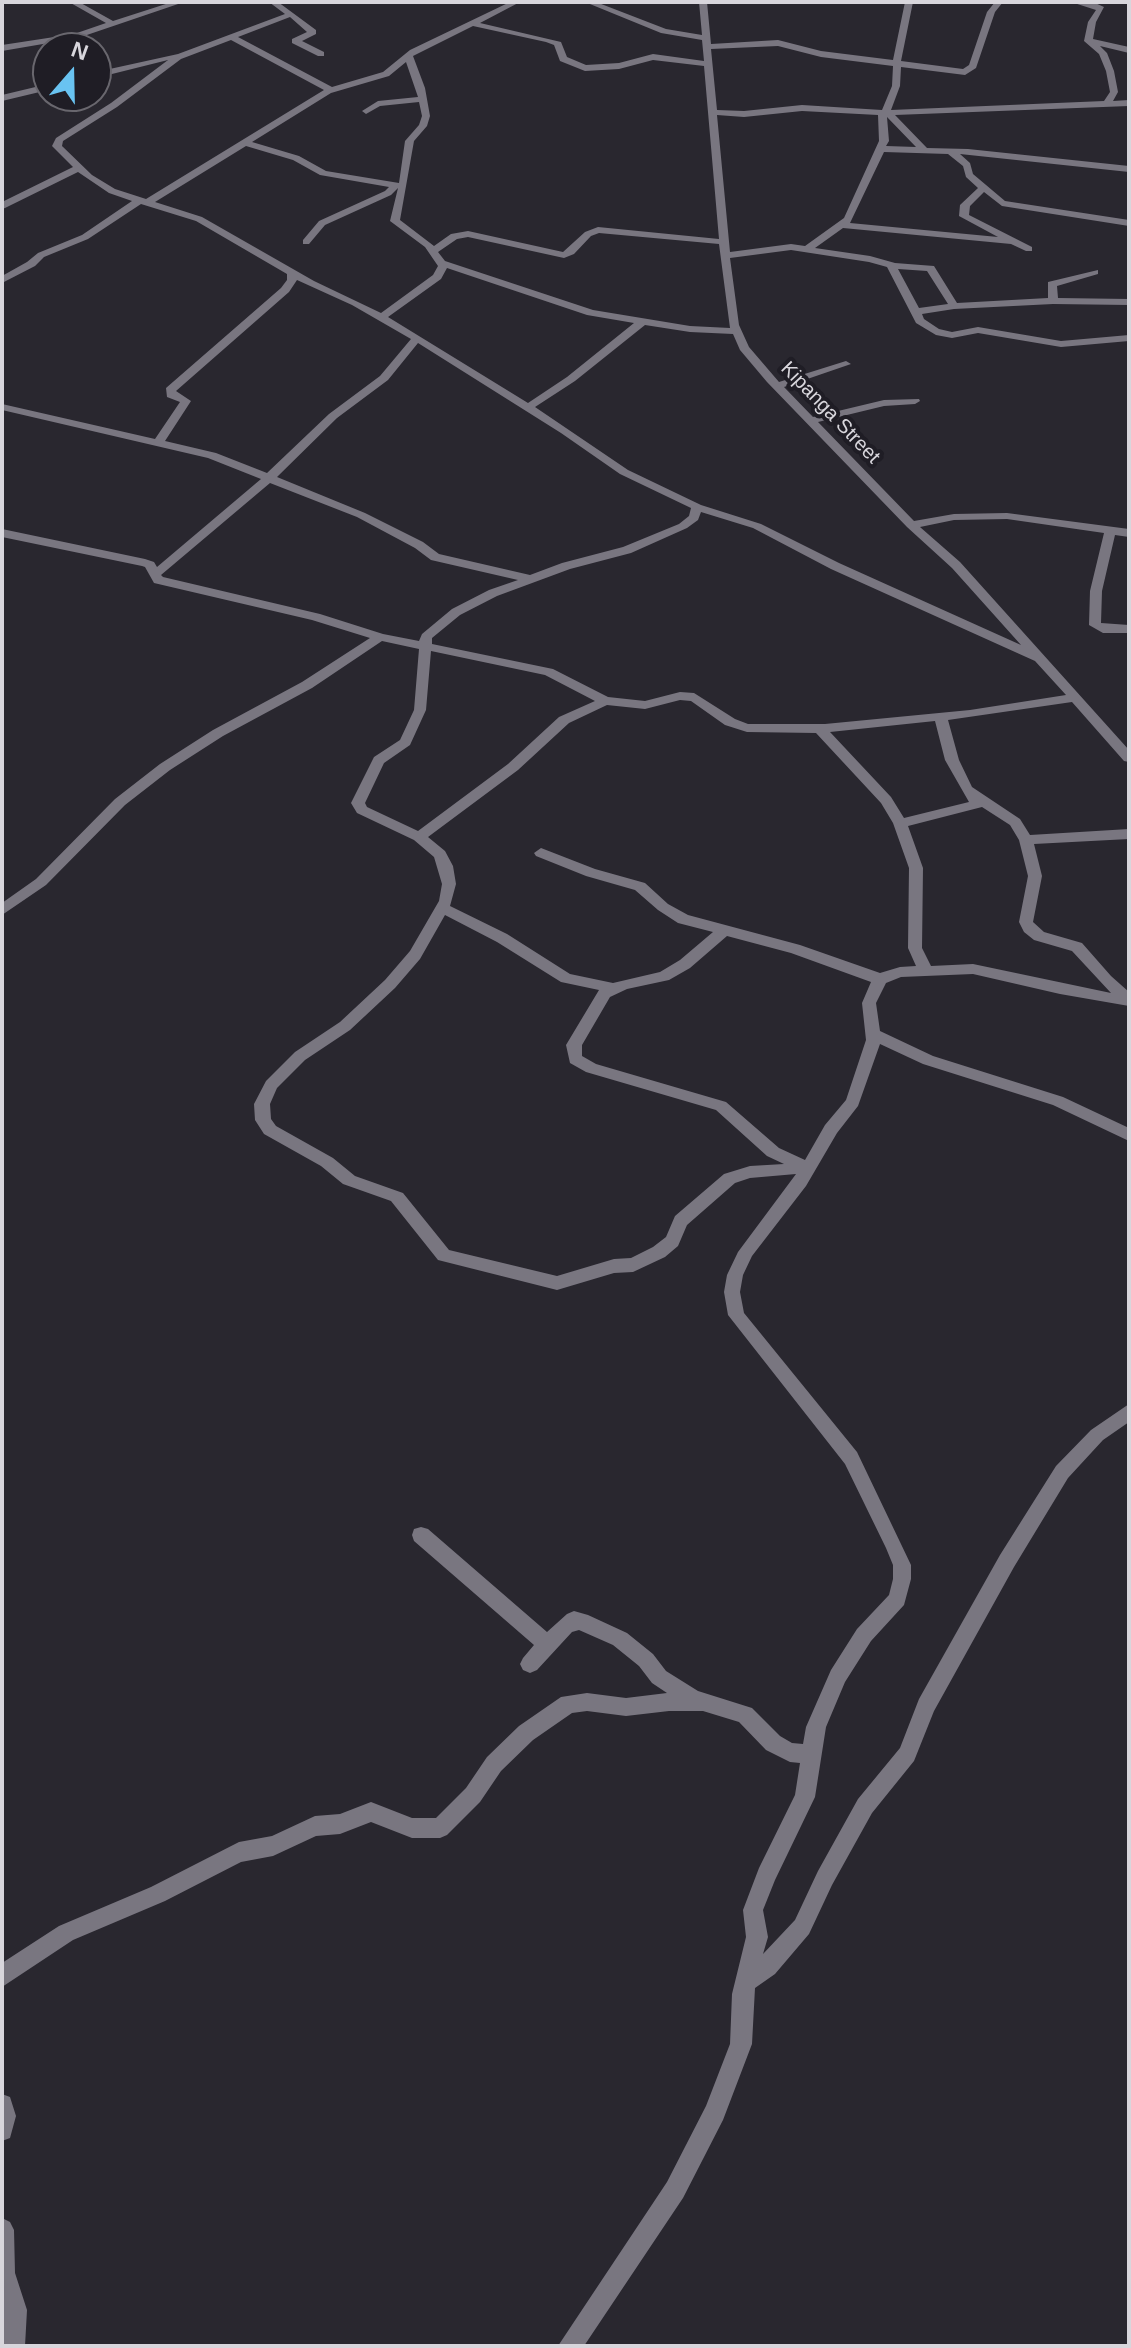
<!DOCTYPE html>
<html>
<head>
<meta charset="utf-8">
<style>
  body { margin:0 }
  #map { position:relative; width:1131px; height:2348px; overflow:hidden; background:#29272f; font-family:Arial,sans-serif }
  canvas { display:block }
  .frame { position:absolute; inset:0; border:4px solid #d8d6dc; pointer-events:none }
  .north { position:absolute; left:32px; top:32px; width:80px; height:80px; box-sizing:border-box; background:#1f1d25; border:2px solid #69676e; border-radius:50%; rotate:20deg; font-size:22px; font-weight:700; line-height:32px; text-align:center; color:#d8d6dc }
  .north::after { content:''; display:block; margin:auto; width:28px; height:36px; background:#69c3f1; clip-path:polygon(50% 0,100% 100%,50% 72%,0 100%) }
</style>
</head>
<body>
<div id="map">
<canvas width="1131" height="2348"></canvas>
<div class="frame"></div>
<div class="north">N</div>
</div>
<script>
const ctx = document.querySelector('canvas').getContext('2d');
ctx.lineJoin = 'round';
const toPath = rows => new Path2D(rows.map(r => 'M' + r).join(''));
function paint(path, color) { ctx.fillStyle = color; ctx.fill(path, 'evenodd'); }
function drawText(font, color, halo, rows, align = 'center') {
  ctx.font = font + ' Arial,sans-serif'; ctx.lineWidth = 8; ctx.setLineDash([]); ctx.textBaseline = 'middle'; ctx.strokeStyle = halo; ctx.fillStyle = color; for (const [text, x, y, turn = 0] of rows) {
    ctx.save(); ctx.translate(x, y); ctx.rotate((+turn || 0) * Math.PI / 180); ctx.textAlign = isNaN(turn) ? turn : align; if (halo) ctx.strokeText(text, 0, 0); ctx.fillText(text, 0, 0); ctx.restore();
  }
}
const minor = toPath([
  [69,2,79,2,113,21,172,2,184,2,78,38,2,51,2,45,74,34,106,23,69,2],
  [269,2,278,2,316,30,316,34,302,41,324,52,324,56,318,56,292,43,292,39,307,32,290,17,238,37,332,87,383,72,410,50,510,2,520,2,480,23,561,42,567,57,586,65,619,63,653,54,704,61,702,40,661,33,585,2,596,2,666,29,702,35,699,2,707,2,711,44,778,40,821,51,893,60,905,2,913,2,901,61,963,69,969,65,987,12,995,2,1003,2,995,12,976,68,965,75,901,67,900,86,891,110,1104,101,1110,92,1106,71,1099,54,1084,41,1088,22,1096,10,1071,2,1093,2,1104,7,1096,22,1093,39,1129,47,1129,53,1100,46,1107,53,1114,71,1118,92,1113,101,1129,100,1129,106,895,115,927,148,968,149,1129,166,1129,172,960,154,970,163,973,174,1005,201,1129,220,1129,226,1002,206,984,192,970,206,969,215,1032,247,1032,251,1026,251,1011,244,843,228,815,248,870,256,895,263,934,266,957,303,1048,298,1048,282,1098,270,1098,274,1057,286,1058,298,1129,299,1129,305,1053,304,954,309,922,314,924,319,939,329,952,332,978,327,1061,341,1129,335,1129,341,1061,347,978,333,952,338,936,335,916,323,887,267,869,262,791,250,730,258,739,325,749,347,779,382,846,361,851,364,784,387,813,417,884,400,919,399,920,401,915,404,884,406,818,422,914,521,954,514,1007,513,1129,529,1129,537,1115,535,1102,591,1101,623,1129,625,1129,633,1103,633,1089,625,1090,591,1104,533,1007,519,954,520,920,527,960,562,1129,750,1129,762,1124,761,1072,702,948,720,959,760,972,787,1020,819,1030,835,1129,829,1129,839,1034,844,1042,876,1033,922,1044,932,1082,943,1111,976,1129,992,1129,1006,1060,994,973,974,901,977,886,983,876,1003,880,1031,933,1056,1063,1097,1129,1128,1129,1141,1053,1105,923,1064,880,1044,858,1106,837,1133,806,1186,752,1256,743,1275,740,1292,744,1313,857,1452,911,1565,911,1579,904,1605,871,1641,845,1682,826,1727,815,1797,775,1880,763,1910,768,1937,763,1954,795,1920,818,1871,858,1799,900,1748,919,1699,1000,1555,1056,1466,1091,1430,1129,1404,1129,1422,1103,1440,1068,1478,1014,1567,934,1711,914,1761,872,1813,832,1885,809,1934,775,1974,755,1988,752,2044,723,2120,683,2198,584,2346,558,2346,667,2182,706,2106,730,2044,732,1994,746,1937,743,1910,759,1868,795,1795,800,1763,790,1762,766,1750,739,1722,703,1711,669,1711,626,1716,587,1711,572,1713,533,1740,501,1771,480,1802,447,1835,440,1838,412,1838,371,1822,340,1834,316,1836,273,1856,241,1862,165,1901,73,1940,2,1987,2,1963,59,1926,151,1887,239,1842,272,1836,315,1816,340,1814,371,1802,412,1818,436,1818,466,1788,487,1757,519,1726,561,1697,587,1693,626,1698,667,1693,652,1683,639,1666,613,1645,579,1630,572,1632,537,1670,530,1673,523,1670,520,1664,523,1658,534,1645,414,1541,412,1535,414,1529,421,1527,428,1529,547,1632,567,1614,574,1611,588,1615,627,1633,653,1654,666,1671,698,1691,752,1708,780,1736,792,1743,803,1744,806,1727,831,1670,857,1629,889,1595,893,1579,893,1565,886,1548,845,1464,728,1315,724,1292,727,1275,738,1252,796,1174,750,1178,735,1183,687,1225,678,1246,665,1257,633,1272,614,1273,557,1290,438,1260,391,1201,343,1184,321,1166,264,1134,255,1120,254,1104,266,1081,295,1052,340,1022,385,980,410,951,439,901,442,884,434,857,414,840,357,813,351,803,374,757,400,740,414,710,419,649,382,641,312,688,223,736,170,770,125,805,46,885,2,915,2,903,36,879,115,799,160,764,213,730,302,682,370,638,312,620,154,583,145,567,142,566,2,537,2,529,145,559,154,562,157,567,261,479,208,458,2,410,2,404,155,439,180,402,167,397,166,388,281,288,287,280,287,274,196,221,141,204,88,239,44,257,35,266,2,283,2,276,27,262,38,253,82,235,132,201,109,193,78,172,5,208,2,209,2,202,73,167,52,146,56,138,111,103,168,60,96,78,96,72,178,54,285,14,269,2],
  [473,26,546,42,554,45,560,61,585,71,619,69,653,60,704,66,719,239,598,227,585,232,563,252,468,231,451,234,434,246,400,220,414,141,427,126,430,116,425,88,413,56,473,26],
  [231,40,324,90,146,199,115,189,92,175,62,146,63,141,117,107,181,59,231,40],
  [778,46,821,57,893,66,892,86,882,110,802,105,744,111,717,110,711,49,778,46],
  [406,62,418,97,378,101,362,111,366,114,380,106,419,102,422,116,419,125,405,141,399,183,326,171,299,156,252,142,331,93,389,76,406,62],
  [802,111,878,115,879,141,844,218,805,246,791,244,730,252,717,115,744,117,802,111],
  [887,117,916,147,886,146,889,141,887,117],
  [246,146,293,160,320,175,389,187,385,191,319,221,303,240,303,244,309,244,325,225,391,195,398,188,390,221,425,247,438,266,433,275,381,313,314,281,202,217,155,202,246,146],
  [884,152,948,154,963,166,966,177,978,188,960,205,959,216,998,237,850,223,884,152],
  [599,233,719,244,730,328,690,326,593,310,445,261,438,252,457,239,468,237,564,258,574,254,591,236,599,233],
  [447,268,587,315,634,323,567,377,528,403,388,317,441,279,447,268],
  [898,269,927,271,948,304,919,308,898,269],
  [297,280,352,305,411,339,380,376,329,414,267,473,216,453,165,441,191,401,176,391,289,292,297,280],
  [645,325,690,332,733,334,740,350,767,382,907,527,952,568,1021,645,839,563,761,524,701,505,628,470,535,407,575,381,645,325],
  [418,343,561,433,620,474,691,508,689,516,679,524,623,547,562,563,530,575,439,554,423,542,365,513,277,477,337,418,388,380,418,343],
  [270,483,357,517,415,548,431,560,518,580,489,590,452,609,422,634,419,641,383,634,320,614,163,577,161,575,270,483],
  [701,512,753,528,831,569,1035,661,1066,695,970,710,825,724,748,724,735,719,694,693,680,692,645,701,608,697,553,669,432,644,432,638,460,615,497,596,570,569,631,553,687,528,698,520,701,512],
  [431,651,545,675,595,701,559,717,508,764,418,831,367,807,365,803,384,763,410,745,426,710,431,651],
  [680,700,691,701,725,725,747,732,816,733,881,803,893,823,909,868,908,948,916,966,900,967,880,973,800,945,688,915,668,904,645,883,595,869,541,848,534,853,536,856,586,876,635,890,658,910,678,923,713,932,680,960,660,972,613,983,570,974,507,934,450,906,456,884,453,866,445,851,428,837,518,770,569,723,607,705,645,709,680,700],
  [935,721,945,760,969,802,904,818,891,797,830,732,935,721],
  [982,807,1010,825,1019,840,1028,876,1019,922,1024,932,1034,940,1072,951,1111,993,973,964,931,966,922,948,923,868,908,826,982,807],
  [445,915,497,942,561,982,599,990,566,1045,570,1063,586,1072,716,1110,767,1156,784,1164,750,1166,724,1174,675,1216,666,1237,653,1247,631,1258,614,1259,557,1276,449,1250,403,1193,355,1176,333,1158,276,1126,271,1119,270,1104,277,1088,305,1060,350,1030,395,988,420,959,445,915],
  [727,936,791,953,871,982,862,1003,866,1040,846,1100,825,1125,805,1160,779,1148,726,1102,596,1064,582,1056,582,1045,610,997,627,989,669,980,690,968,727,936],
  [48,84,48,90,2,101,2,95,48,84],
  [2,2094,10,2097,16,2116,10,2138,2,2141,2,2094],
  [2,2218,10,2222,14,2230,15,2273,27,2310,25,2346,2,2346,2,2218]
]);
const farStreetnames = [
  ["Kipanga Street",830,413,46]
];
paint(minor, '#797680');
drawText('20px', '#d8d6dc', '#1f1d25', farStreetnames);
</script>
</body>
</html>
